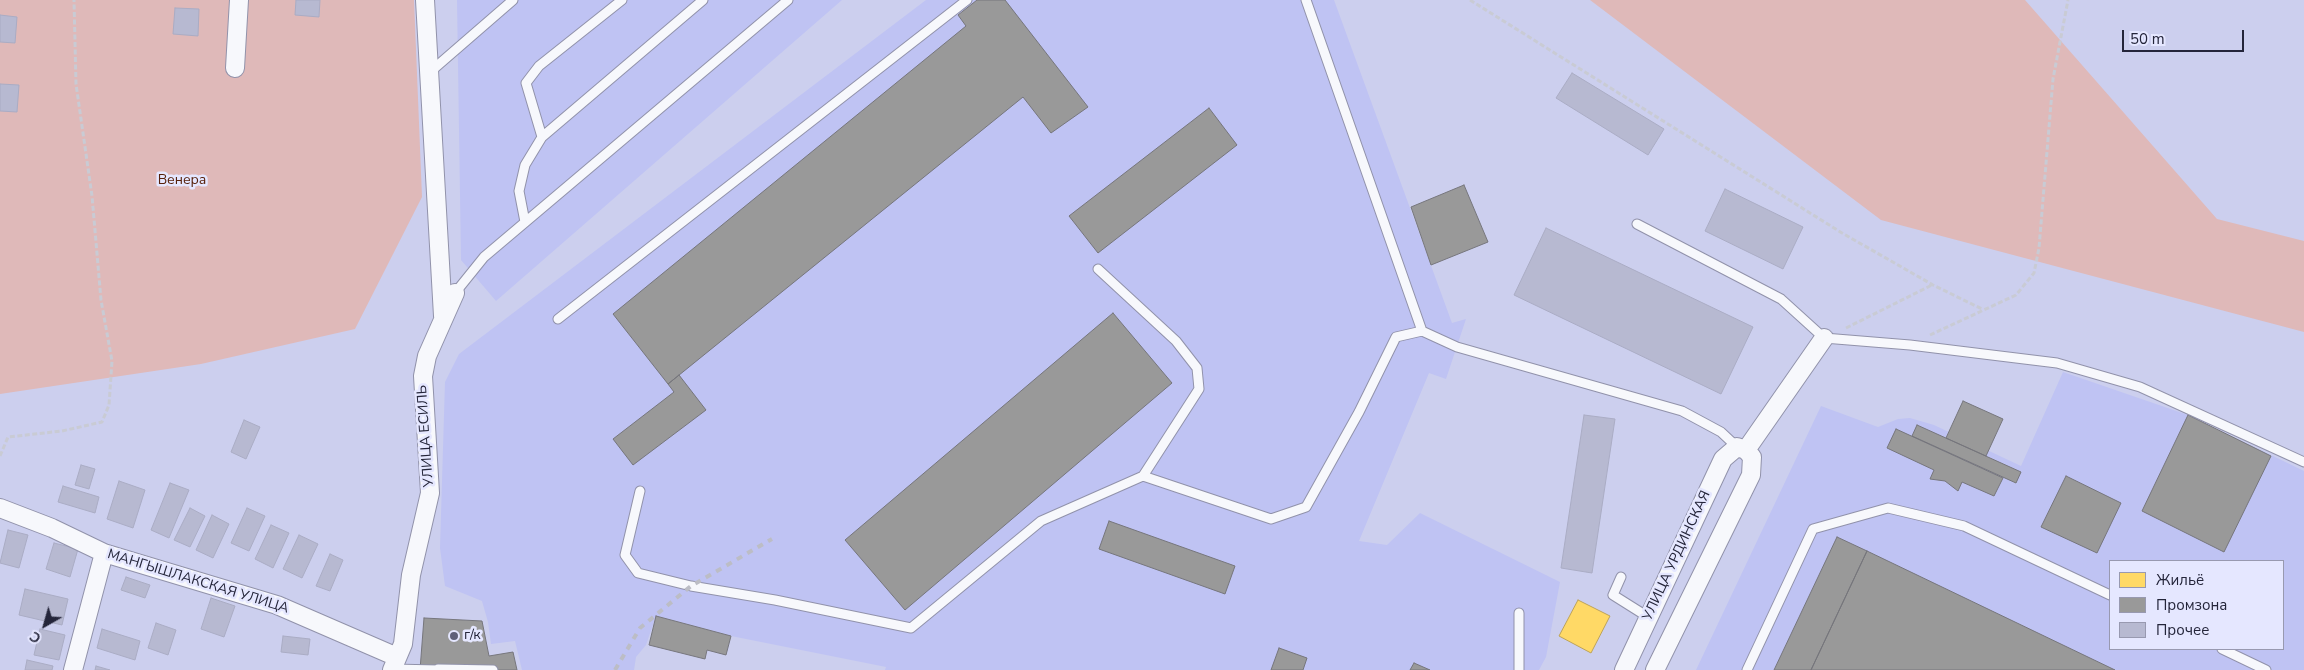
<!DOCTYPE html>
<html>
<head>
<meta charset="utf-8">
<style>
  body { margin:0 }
  #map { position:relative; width:2304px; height:670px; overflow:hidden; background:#cccfee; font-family:"Nunito Sans",sans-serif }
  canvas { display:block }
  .legend { position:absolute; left:2109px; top:560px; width:175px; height:90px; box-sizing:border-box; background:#e5e7ff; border:1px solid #9899b0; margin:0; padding:6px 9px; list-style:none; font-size:15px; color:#24253a }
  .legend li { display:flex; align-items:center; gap:10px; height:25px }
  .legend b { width:25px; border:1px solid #9899b0 }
  .north { position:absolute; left:20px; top:600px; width:50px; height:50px; -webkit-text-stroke:4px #e5e7ff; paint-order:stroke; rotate:218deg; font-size:14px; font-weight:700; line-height:20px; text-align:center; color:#24253a }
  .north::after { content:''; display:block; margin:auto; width:18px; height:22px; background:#24253a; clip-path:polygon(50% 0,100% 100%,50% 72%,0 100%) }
  .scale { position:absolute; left:2122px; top:30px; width:122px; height:22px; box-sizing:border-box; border:2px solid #24253a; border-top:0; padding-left:6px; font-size:15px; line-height:18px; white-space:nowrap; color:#24253a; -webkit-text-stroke:4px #e5e7ff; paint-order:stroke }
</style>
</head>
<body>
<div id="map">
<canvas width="2304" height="670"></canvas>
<ul class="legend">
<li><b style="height:14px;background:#ffd966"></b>Жильё</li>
<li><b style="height:14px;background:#999"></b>Промзона</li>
<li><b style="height:14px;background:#b7b9d1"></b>Прочее</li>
</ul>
<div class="north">С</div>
<div class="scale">50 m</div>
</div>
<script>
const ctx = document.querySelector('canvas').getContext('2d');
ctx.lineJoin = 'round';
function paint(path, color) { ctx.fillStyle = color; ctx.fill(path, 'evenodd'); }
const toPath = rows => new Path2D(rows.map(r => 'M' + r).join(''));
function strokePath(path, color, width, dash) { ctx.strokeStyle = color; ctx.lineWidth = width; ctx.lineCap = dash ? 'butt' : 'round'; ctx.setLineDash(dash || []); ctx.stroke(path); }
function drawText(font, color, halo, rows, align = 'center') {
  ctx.font = font + ' "Nunito Sans",sans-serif'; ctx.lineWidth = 5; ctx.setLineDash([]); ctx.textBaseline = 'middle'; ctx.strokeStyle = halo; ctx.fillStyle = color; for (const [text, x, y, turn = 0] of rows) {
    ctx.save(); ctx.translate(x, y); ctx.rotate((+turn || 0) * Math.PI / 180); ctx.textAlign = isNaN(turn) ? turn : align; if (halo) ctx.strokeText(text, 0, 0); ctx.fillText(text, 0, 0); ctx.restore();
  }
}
const built = toPath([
  [457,0,842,0,496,301,461,260],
  [926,0,1334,0,1452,323,1466,319,1446,379,1429,373,1359,541,1387,545,1420,513,1560,582,1546,657,1539,670,885,670,886,667,731,636,656,616,646,645,636,657,634,670,522,670,515,641,491,644,488,622,482,601,445,586,440,548,445,382,459,354],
  [2063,372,2188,415,2304,471,2304,670,1696,670,1821,406,1878,427,1898,419,1910,418,1934,425,2021,466],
  [2110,561,2283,561,2283,649,2110,649]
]);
const green = toPath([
  [0,0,414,0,422,197,355,329,201,364,0,394],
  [1590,0,2025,0,2217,219,2304,241,2304,332,1881,220]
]);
const homes = toPath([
  [1578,600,1610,616,1591,653,1559,636,1578,600]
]);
const industry = toPath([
  [977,0,1005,0,1088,107,1051,133,1023,97,668,384,613,314,966,26,958,15,977,0],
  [1209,108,1237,145,1098,253,1069,216,1209,108],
  [1464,185,1488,242,1431,265,1411,207,1464,185],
  [1113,313,1172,383,905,610,845,540,1113,313],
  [679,375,706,410,633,465,613,439,674,392,668,384,679,375],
  [1963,401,2003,419,1986,456,1946,438,1963,401],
  [2188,415,2271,456,2224,552,2142,511,2188,415],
  [1917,425,2021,472,2016,483,1912,436,1917,425],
  [1896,429,2003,478,1994,496,1962,482,1958,491,1945,481,1930,479,1934,470,1887,448,1896,429],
  [2066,476,2121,503,2097,553,2041,527,2066,476],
  [1109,521,1235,566,1225,594,1099,549,1109,521],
  [1837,537,1867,551,1811,670,1774,670,1837,537],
  [1867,551,2115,670,1811,670,1867,551],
  [656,616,731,636,726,655,707,650,705,659,649,645,656,616],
  [424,618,482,621,489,656,513,652,517,670,420,670,424,618],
  [1279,648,1307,658,1303,670,1271,670,1279,648],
  [1414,663,1430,670,1410,670,1414,663]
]);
const building = toPath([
  [296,0,320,0,319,17,295,15,296,0],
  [175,8,199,9,198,36,173,34,175,8],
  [0,15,17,17,15,43,0,42,0,15],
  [1572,73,1664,129,1648,155,1556,98,1572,73],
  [0,84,19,85,17,112,0,111,0,84],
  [1725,189,1803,227,1783,269,1705,231,1725,189],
  [1546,228,1753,327,1721,394,1514,295,1546,228],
  [1584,415,1615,419,1592,573,1561,568,1584,415],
  [244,420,260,427,246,459,231,452,244,420],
  [81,465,95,469,89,489,75,485,81,465],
  [119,481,145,490,133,528,107,519,119,481],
  [170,483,189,490,169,538,151,530,170,483],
  [63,486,99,497,95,513,58,502,63,486],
  [190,508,205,516,190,547,174,540,190,508],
  [247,508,265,516,249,551,231,543,247,508],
  [212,515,229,524,213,558,196,550,212,515],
  [271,525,289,533,273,568,255,559,271,525],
  [8,530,28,535,19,568,0,563,8,530],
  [299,535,318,544,302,578,283,569,299,535],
  [54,543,78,549,70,577,46,569,54,543],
  [330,554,343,560,330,591,316,586,330,554],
  [126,577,150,585,145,598,121,590,126,577],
  [25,589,68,599,62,625,19,615,25,589],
  [211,598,235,606,224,637,201,629,211,598],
  [156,623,176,630,168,655,148,648,156,623],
  [40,629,65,635,59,660,34,655,40,629],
  [102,629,140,641,135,660,97,648,102,629],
  [283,636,310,639,308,655,281,652,283,636],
  [27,660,53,666,52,670,25,670,27,660],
  [96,666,110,670,95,670,96,666]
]);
const path = toPath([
  [1470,0,1842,233,1933,285,1982,309],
  [1846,328,1932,285],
  [1930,335,2016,295,2034,273,2039,248,2053,79,2068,0],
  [0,456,8,437,62,431,102,422,109,405,112,361,101,300,92,196,76,84,74,0]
]);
const service = toPath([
  [1306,0,1422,331],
  [430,72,513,0],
  [542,137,526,83,539,66,622,0],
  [525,222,519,191,525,165,542,137,703,0],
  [1637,224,1781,299,1824,338,1910,345,2057,363,2140,387,2304,462],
  [1098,269,1176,341,1197,368,1199,389,1143,476],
  [455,293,484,257,788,0],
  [558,319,967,0],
  [640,491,625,555,638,573,691,586,775,600,911,628,1041,521,1143,476,1271,519,1306,507,1359,412,1396,337,1422,331,1457,347,1682,411,1721,432,1737,447],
  [1621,577,1613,595,1648,617],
  [1519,613,1519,670],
  [2222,649,2266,670],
  [392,669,439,670],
  [438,669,493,670],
  [1747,670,1813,529,1888,508,1964,526,2110,595]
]);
const minor = toPath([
  [425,0,443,316],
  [235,68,239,0],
  [1746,450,1824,338],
  [0,508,52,528,104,553,277,605,397,657],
  [73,670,104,553],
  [392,670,403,644,411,575,430,493,423,376,427,356,455,293],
  [1624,670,1723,459,1737,447,1746,450,1752,457,1751,475,1655,670]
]);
const rail = toPath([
  [615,670,640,628,691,586,772,539]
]);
const markers = [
  [454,636,5,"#5f6079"]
];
const parkNames = [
  ["Венера",182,181]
];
const streetNames = [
  ["УЛИЦА ЕСИЛЬ",426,436,-94],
  ["УЛИЦА УРДИНСКАЯ",1677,556,-65],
  ["МАНГЫШЛАКСКАЯ УЛИЦА",198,582,17]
];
const poiNames = [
  ["г/к",464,636]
];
paint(built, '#bfc3f3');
paint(green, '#dfb9b9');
paint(homes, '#ffd966');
strokePath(homes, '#bda359', 1);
paint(industry, '#999');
strokePath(industry, '#76767c', 1);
paint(building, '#b7b9d1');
strokePath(building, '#aaacc4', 1);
strokePath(service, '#9192aa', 11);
strokePath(minor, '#9192aa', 20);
strokePath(path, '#c9cbd4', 3, [5, 2.5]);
strokePath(service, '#f7f8fc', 9);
strokePath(minor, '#f7f8fc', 18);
strokePath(rail, '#bcbdc5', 4, [6, 6]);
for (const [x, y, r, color] of markers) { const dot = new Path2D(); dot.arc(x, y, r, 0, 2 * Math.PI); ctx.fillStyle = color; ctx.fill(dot); strokePath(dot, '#e5e7ff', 2); }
drawText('14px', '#57210b', '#e5e7ff', parkNames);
drawText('14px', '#24253a', '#e5e7ff', streetNames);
drawText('14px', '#24253a', '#e5e7ff', poiNames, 'left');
</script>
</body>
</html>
